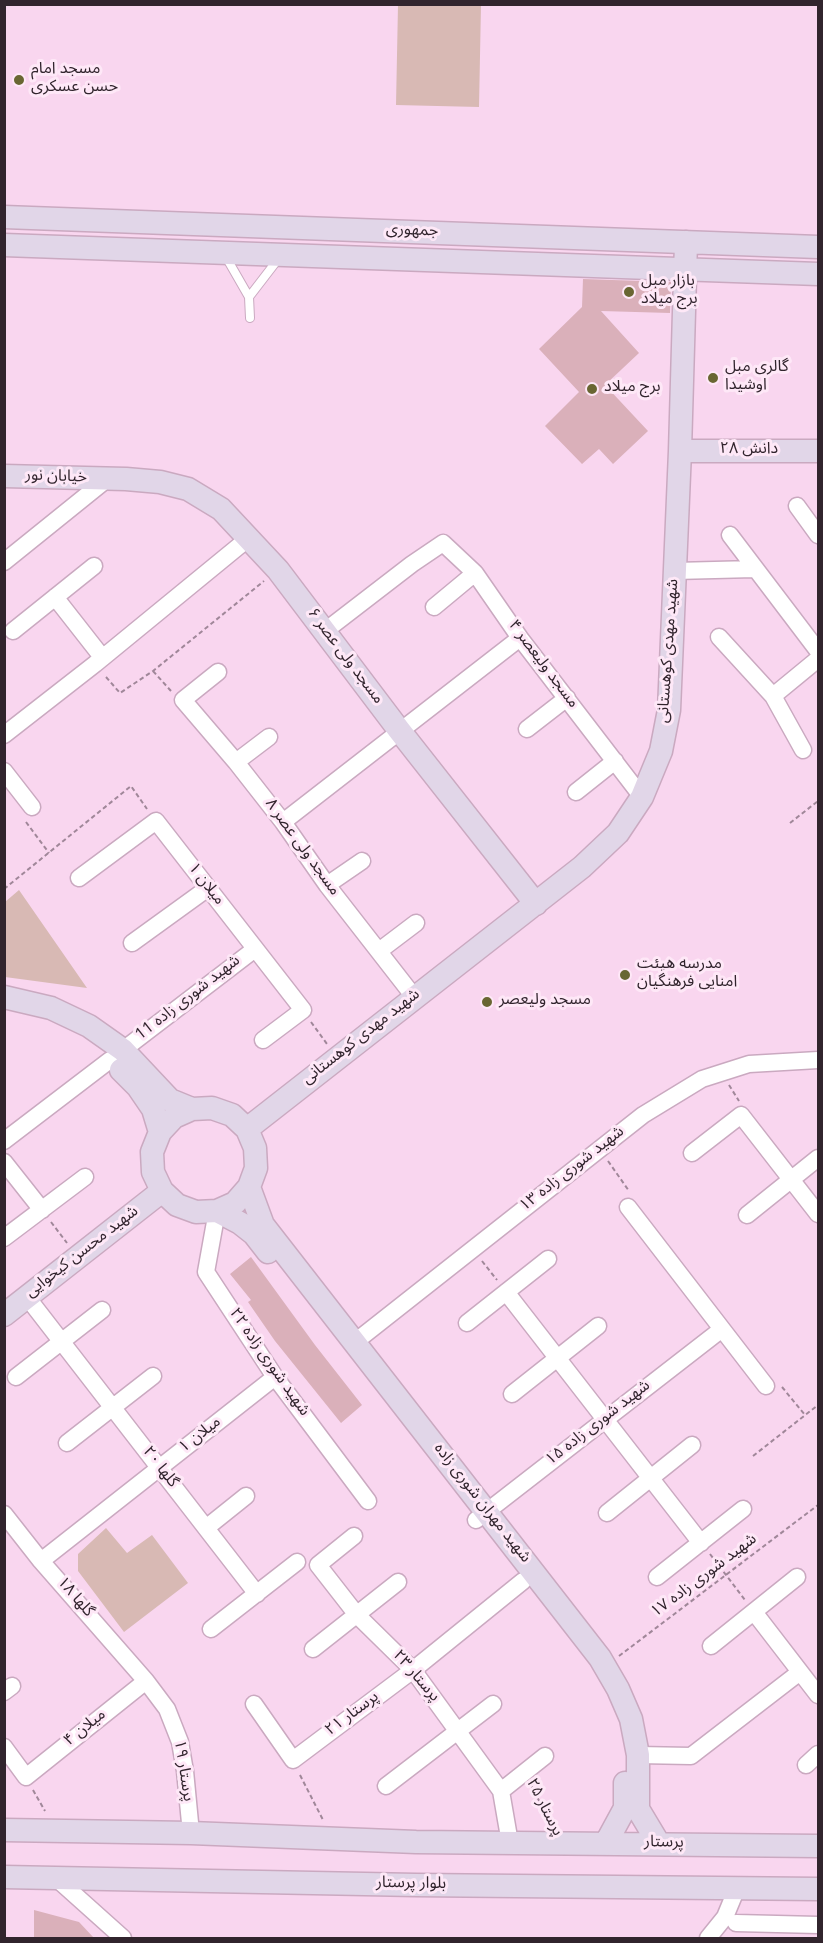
<!DOCTYPE html>
<html>
<head>
<meta charset="utf-8">
<style>
  body { margin:0 }
  #map { position:relative; width:823px; height:1943px; overflow:hidden; background:#f9d6ef; font-family:Georgia,serif }
  canvas { display:block }
  .frame { position:absolute; inset:0; border:6px solid #31242d; pointer-events:none }
</style>
</head>
<body>
<div id="map">
<canvas width="823" height="1943"></canvas>
<div class="frame"></div>
</div>
<script>
const ctx = document.querySelector('canvas').getContext('2d');
ctx.lineJoin = 'round';
function paint(path, color) { ctx.fillStyle = color; ctx.fill(path, 'evenodd'); }
const toPath = rows => new Path2D(rows.map(r => 'M' + r).join(''));
function strokePath(path, color, width, dash) { ctx.strokeStyle = color; ctx.lineWidth = width; ctx.lineCap = dash ? 'butt' : 'round'; ctx.setLineDash(dash || []); ctx.stroke(path); }
function drawText(font, color, halo, rows, align = 'center') {
  ctx.font = font + ' Georgia,"Noto Sans Arabic",serif'; ctx.lineWidth = 6; ctx.setLineDash([]); ctx.textBaseline = 'middle'; ctx.strokeStyle = halo; ctx.fillStyle = color; for (const [text, x, y, turn = 0] of rows) {
    ctx.save(); ctx.translate(x, y); ctx.rotate((+turn || 0) * Math.PI / 180); ctx.textAlign = isNaN(turn) ? turn : align; if (halo) ctx.strokeText(text, 0, 0); ctx.fillText(text, 0, 0); ctx.restore();
  }
}
const green = toPath([
  [398,5,481,5,479,107,396,105],
  [19,890,87,988,5,977,5,902],
  [106,1528,127,1553,152,1535,188,1583,124,1632,78,1571,78,1554]
]);
const building = toPath([
  [583,279,671,282,670,313,601,311,639,353,605,385,648,431,613,464,599,449,582,464,545,426,579,392,539,349,582,307],
  [251,1257,315,1345,362,1405,341,1423,275,1341,248,1302,251,1300,230,1274],
  [34,1910,79,1922,94,1938,34,1938]
]);
const path = toPath([
  [153,671,171,691],
  [106,677,120,693,153,671,264,581],
  [26,822,49,853],
  [790,823,818,801],
  [4,889,131,786,147,809],
  [311,1022,327,1044],
  [729,1085,739,1101],
  [608,1161,629,1191],
  [51,1222,67,1243],
  [482,1261,497,1280],
  [782,1387,805,1415],
  [753,1456,818,1405],
  [710,1554,745,1600],
  [619,1656,818,1505],
  [300,1775,323,1820],
  [531,1785,552,1826],
  [33,1790,45,1811]
]);
const lane = toPath([
  [226,257,249,297,250,318],
  [249,297,279,258]
]);
const street = toPath([
  [797,506,818,535],
  [730,535,818,651],
  [4,562,107,479],
  [675,571,754,569],
  [55,597,102,657],
  [434,607,475,573,520,638,642,797],
  [13,631,94,566],
  [325,631,412,564,443,543,475,573],
  [719,637,773,696,803,750],
  [218,672,183,700,236,762,283,822,327,885,415,998],
  [773,696,818,659],
  [527,729,567,698],
  [4,735,95,664,250,537],
  [236,762,269,737],
  [4,771,32,807],
  [576,792,615,761],
  [283,822,520,638],
  [79,878,156,821,303,1010,263,1040],
  [327,885,362,861],
  [132,943,208,888],
  [379,951,416,923],
  [123,1050,255,949],
  [4,1141,110,1060],
  [692,1153,741,1115,818,1214],
  [4,1162,42,1210],
  [628,1207,766,1386],
  [217,1211,206,1272,275,1377,368,1501],
  [747,1215,818,1158],
  [4,1238,85,1177],
  [506,1292,701,1543],
  [27,1297,257,1594],
  [467,1323,548,1259],
  [355,1342,643,1115,702,1079,749,1064,818,1060],
  [16,1377,102,1310],
  [512,1394,598,1326],
  [67,1443,153,1376],
  [607,1513,692,1445],
  [4,1514,41,1561,146,1681,167,1709,180,1742,185,1771,191,1833],
  [476,1520,722,1329],
  [206,1528,246,1496],
  [354,1536,318,1565,357,1615,413,1670,501,1791,510,1843],
  [41,1561,275,1377],
  [657,1577,743,1509],
  [754,1612,818,1695],
  [211,1629,297,1562],
  [711,1646,797,1577],
  [313,1649,398,1582],
  [4,1692,12,1686],
  [254,1704,293,1760,413,1670,523,1581],
  [4,1747,26,1777,146,1681],
  [638,1755,691,1756,800,1672],
  [806,1765,818,1754],
  [386,1786,493,1704],
  [501,1791,545,1756],
  [56,1878,123,1938],
  [736,1923,818,1925],
  [708,1938,725,1917,737,1888]
]);
const secondary = toPath([
  [4,217,818,247],
  [4,245,818,274],
  [680,451,818,451],
  [4,476,126,479,160,482,188,489,221,509,278,570,399,730,536,904],
  [4,997,51,1008,89,1026,123,1050,170,1100,192,1109,212,1108,232,1115,247,1129,255,1148,256,1168,249,1187,235,1203,217,1211,196,1212,177,1205,162,1191,153,1172,152,1152,160,1132,174,1117,192,1109],
  [121,1070,138,1087,153,1109,160,1132],
  [247,1129,582,867,618,833,642,797,661,751,669,710,680,451,686,242],
  [249,1187,263,1225,600,1658,618,1689,631,1719,638,1755,638,1809,659,1844],
  [217,1211,240,1223,254,1234,268,1252],
  [4,1315,162,1191],
  [4,1830,191,1833,416,1842,818,1846],
  [606,1843,625,1808,625,1783],
  [4,1877,416,1885,818,1889]
]);
const markers = [
  [19,80,6,"#696632"],
  [629,292,6,"#696632"],
  [713,378,6,"#696632"],
  [592,389,6,"#696632"],
  [625,975,6,"#696632"],
  [487,1002,6,"#696632"]
];
const poiNames = [
  ["مسجد امام",31,71],
  ["حسن عسکری",31,89],
  ["بازار مبل",641,283],
  ["برج میلاد",641,301],
  ["گالری مبل",725,369],
  ["اوشیدا",725,387],
  ["برج میلاد",604,389],
  ["مدرسه هیئت",637,966],
  ["امنایی فرهنگیان",637,984],
  ["مسجد ولیعصر",499,1002]
];
const streetNames = [
  ["جمهوری",412,232,2],
  ["دانش ۲۸",749,451],
  ["خیابان نور",56,478,2],
  ["شهید مهدی کوهستانی",670,651,-86],
  ["مسجد ولی عصر ۶",344,657,53],
  ["مسجد ولیعصر ۴",542,665,53],
  ["مسجد ولی عصر ۸",301,848,54],
  ["میلان ۱",205,885,52],
  ["شهید شوری زاده 11",189,999,-38],
  ["شهید مهدی کوهستانی",362,1038,-38],
  ["شهید شوری زاده ۱۳",573,1170,-38],
  ["شهید محسن کیخوایی",83,1253,-38],
  ["شهید شوری زاده ۲۲",268,1363,55],
  ["شهید شوری زاده ۱۵",599,1424,-38],
  ["میلان ۱",201,1436,-38],
  ["گلها ۲۰",159,1468,52],
  ["شهید مهران شوری زاده",481,1504,52],
  ["شهید شوری زاده ۱۷",705,1577,-37],
  ["گلها ۱۸",74,1598,49],
  ["پرستار ۲۳",415,1677,49],
  ["پرستار ۲۱",353,1715,-37],
  ["میلان ۴",86,1729,-39],
  ["پرستار ۱۹",182,1771,81],
  ["پرستار ۲۵",543,1808,63],
  ["پرستار",664,1844,1],
  ["بلوار پرستار",411,1885,1]
];
paint(green, '#d8b9b4');
paint(building, '#dab0ba');
strokePath(lane, '#caa9c0', 10);
strokePath(street, '#caa9c0', 19);
strokePath(secondary, '#caa9c0', 25);
strokePath(path, '#a08799', 2, [4.5, 3]);
strokePath(lane, '#fff', 8);
strokePath(street, '#fff', 16);
strokePath(secondary, '#e1d6e8', 22);
for (const [x, y, r, color] of markers) { const dot = new Path2D(); dot.arc(x, y, r, 0, 2 * Math.PI); ctx.fillStyle = color; ctx.fill(dot); strokePath(dot, '#fee8f7', 2); }
drawText('16px', '#31242d', '#fee8f7', poiNames, 'left');
drawText('16px', '#31242d', '#fee8f7', streetNames);
</script>
</body>
</html>
